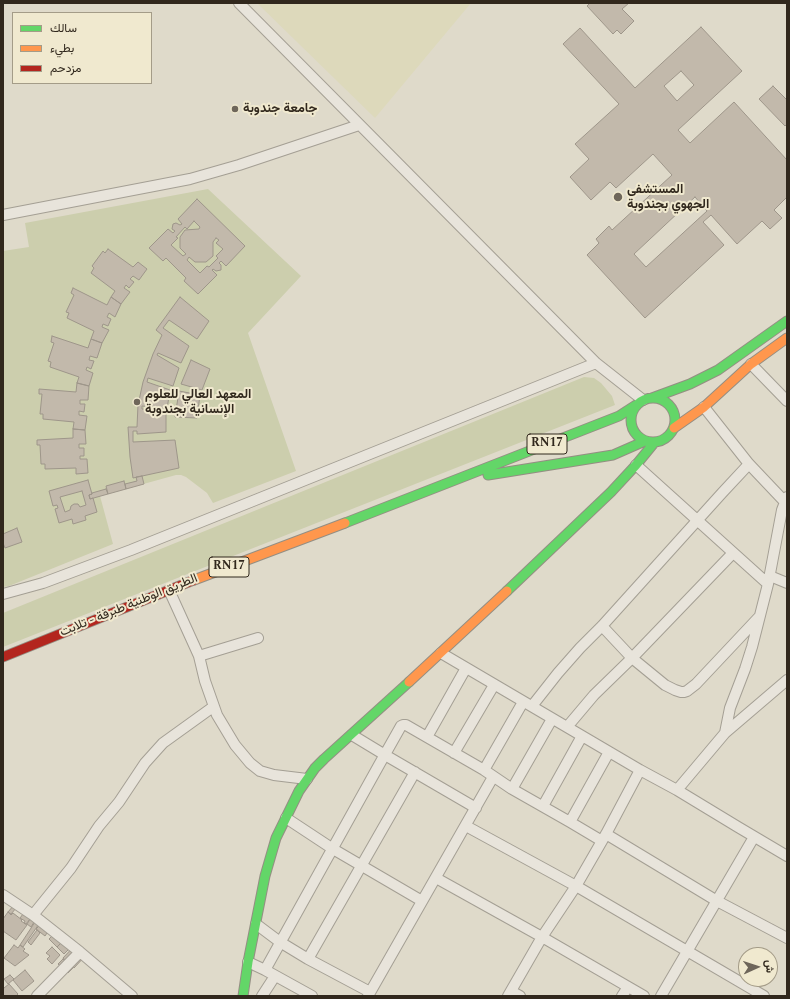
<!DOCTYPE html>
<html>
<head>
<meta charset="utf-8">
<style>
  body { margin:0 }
  #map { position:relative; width:790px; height:999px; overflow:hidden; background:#dfdaca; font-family:Spectral,Vazirmatn,serif }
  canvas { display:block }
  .frame { position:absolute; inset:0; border:4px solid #31281d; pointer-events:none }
  .legend { position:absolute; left:12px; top:12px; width:140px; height:72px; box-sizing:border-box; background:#f0e9cf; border:1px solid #a49c88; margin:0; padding:5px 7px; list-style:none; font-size:12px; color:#31281d }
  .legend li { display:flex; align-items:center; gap:8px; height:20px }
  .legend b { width:20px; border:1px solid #a49c88 }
  .north { position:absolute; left:738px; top:947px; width:40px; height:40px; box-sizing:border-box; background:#f0e9cf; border:1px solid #a49c88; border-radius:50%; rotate:87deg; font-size:11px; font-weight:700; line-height:16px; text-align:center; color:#31281d }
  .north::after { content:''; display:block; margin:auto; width:14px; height:18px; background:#6e665a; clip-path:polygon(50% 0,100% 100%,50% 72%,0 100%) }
</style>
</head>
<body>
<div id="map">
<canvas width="790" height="999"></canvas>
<div class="frame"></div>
<ul class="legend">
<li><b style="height:5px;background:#63d668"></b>سالك</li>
<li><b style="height:5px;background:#ff974d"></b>بطيء</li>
<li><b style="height:5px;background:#b3261e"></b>مزدحم</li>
</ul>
<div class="north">ش</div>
</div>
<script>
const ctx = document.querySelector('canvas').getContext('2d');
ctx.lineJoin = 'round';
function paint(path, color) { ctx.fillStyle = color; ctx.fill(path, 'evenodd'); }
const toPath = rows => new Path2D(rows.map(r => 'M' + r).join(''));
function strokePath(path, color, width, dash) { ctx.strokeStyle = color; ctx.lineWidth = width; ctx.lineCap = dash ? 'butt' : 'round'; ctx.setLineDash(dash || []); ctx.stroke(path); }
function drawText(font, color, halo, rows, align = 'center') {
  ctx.font = font + ' Spectral,Vazirmatn,serif'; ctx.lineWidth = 4; ctx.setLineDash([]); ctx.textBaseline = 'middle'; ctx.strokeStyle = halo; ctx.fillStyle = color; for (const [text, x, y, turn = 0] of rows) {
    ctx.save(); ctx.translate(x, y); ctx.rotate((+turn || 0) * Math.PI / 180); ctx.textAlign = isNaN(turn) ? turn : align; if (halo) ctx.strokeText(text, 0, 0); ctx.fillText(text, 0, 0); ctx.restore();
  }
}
const farmland = toPath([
  [257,3,471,3,375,118]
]);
const green = toPath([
  [208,189,301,276,248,333,296,471,213,503,207,493,186,477,181,475,176,475,100,496,113,544,9,586,3,587,3,251,29,247,25,223],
  [584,377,594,378,601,383,612,396,615,405,3,647,3,613]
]);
const building = toPath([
  [590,3,629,3,622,9,634,21,621,34,617,30,613,34,587,6,590,3],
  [701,27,742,71,678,130,690,143,734,102,787,160,787,197,774,210,782,218,770,229,762,221,737,244,711,215,703,222,724,245,645,318,587,255,599,243,596,239,609,226,612,230,672,175,653,154,616,188,610,182,591,200,570,177,589,159,575,144,619,104,563,44,580,28,635,88,701,27],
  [681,71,694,85,677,101,664,86,681,71],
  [695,197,707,211,646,267,634,254,695,197],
  [773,86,787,100,787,124,785,126,759,99,773,86],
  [197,199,245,246,226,266,221,261,219,263,221,265,221,270,216,271,213,269,212,270,217,275,198,294,184,281,186,278,166,258,163,261,149,248,168,229,173,233,175,231,172,229,173,224,176,223,180,225,182,224,178,219,197,199],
  [194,221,200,227,199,229,185,230,180,237,180,248,186,254,183,256,171,245,178,238,176,237,185,227,187,229,194,221],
  [216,238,219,240,216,243,223,249,216,256,218,258,209,267,207,266,200,273,187,260,189,257,195,262,206,262,213,256,213,242,216,238],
  [108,249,133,267,138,262,147,269,139,280,133,276,130,279,134,282,129,288,126,285,124,288,130,292,121,304,111,297,115,291,91,273,94,268,92,266,103,251,105,253,108,249],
  [73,288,107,305,111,297,121,304,115,317,109,313,107,317,111,319,108,326,103,324,102,327,109,330,102,343,91,339,94,331,67,318,69,313,66,312,74,295,71,293,73,288],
  [180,297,209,321,197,339,169,320,163,328,189,346,181,363,158,353,157,355,179,368,173,386,148,378,147,382,170,390,167,409,142,406,142,409,166,412,166,432,137,434,137,431,133,431,133,442,175,440,179,468,133,478,130,457,128,427,137,427,138,405,143,382,153,354,162,335,156,330,180,297],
  [52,336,88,348,91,339,102,343,97,358,90,356,89,360,94,361,91,369,87,367,86,370,93,373,89,386,77,383,79,377,50,367,51,362,48,361,54,343,51,342,52,336],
  [191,360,210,369,202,390,181,384,191,360],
  [77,383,89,386,88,400,80,400,80,404,85,404,84,412,79,411,79,415,87,416,85,430,73,429,74,422,43,419,43,414,40,414,42,394,39,394,39,389,76,392,77,383],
  [179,391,200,395,197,418,175,417,179,391],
  [73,429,85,430,86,444,79,444,79,448,84,448,84,456,80,456,80,459,87,459,88,473,76,474,76,468,45,469,45,464,41,464,40,445,37,445,37,440,73,438,73,429],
  [142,476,144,484,126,489,125,484,137,481,136,477,142,476],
  [88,480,92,494,89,495,90,499,93,498,97,512,85,516,86,520,73,524,72,519,59,523,55,509,58,508,57,505,53,506,49,491,88,480],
  [82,491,86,505,80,507,78,504,74,504,71,506,70,510,65,512,60,497,82,491],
  [124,481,126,489,108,494,106,486,124,481],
  [106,489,108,494,90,499,89,495,92,494,92,493,106,489],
  [17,528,22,542,5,548,3,543,3,534,17,528],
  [14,905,17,907,11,914,8,912,14,905],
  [8,912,11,915,13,913,22,920,21,921,27,925,16,940,3,931,3,919,8,912],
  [23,914,30,919,26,924,24,923,25,921,20,918,23,914],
  [32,916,36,919,31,927,27,924,32,916],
  [35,922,39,924,23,947,20,945,35,922],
  [41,924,49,930,45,936,36,929,41,924],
  [37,930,40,933,31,945,28,942,37,930],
  [55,933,63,941,57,947,49,939,55,933],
  [63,941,70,948,64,954,57,947,63,941],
  [76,944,87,954,74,968,63,958,76,944],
  [14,945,18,948,20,945,25,949,23,951,29,955,15,966,4,958,14,945],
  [52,947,60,955,52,964,47,959,50,956,46,953,52,947],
  [63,959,73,968,68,973,58,964,63,959],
  [25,970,34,981,22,991,13,980,25,970],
  [10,975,14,979,8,984,4,979,10,975],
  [9,984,18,994,16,996,3,996,3,986,4,988,9,984]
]);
const street = toPath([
  [239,3,596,363,643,400],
  [3,215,190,179,239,165,359,125],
  [751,364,787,401],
  [704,407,749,464,785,502],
  [636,465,768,584],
  [770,576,787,583],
  [169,590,199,656,205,681,217,715,235,745,250,763,260,771,274,775,307,779],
  [3,594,43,583,131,550,596,363],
  [602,626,632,658,665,685,675,690,681,692,684,692,687,691,696,684,759,617],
  [441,653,640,770,677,790,738,827,787,856],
  [199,656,258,638],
  [532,706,558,673,580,648,602,626,722,493,749,464],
  [567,727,594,695,632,658,733,553],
  [725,733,787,680],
  [352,735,385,755,476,808],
  [427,737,466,668],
  [454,753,494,685],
  [484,770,523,702],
  [512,789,552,719],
  [677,790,725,733,730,708,745,669,752,647,768,584,782,510,787,497],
  [543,806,582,736],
  [286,818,333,849,422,901],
  [570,822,609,752],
  [466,826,576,886,764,996],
  [606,834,717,901,787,938],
  [436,878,542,937,644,996],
  [3,895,33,915,80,952,132,996],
  [33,915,71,868,99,826,119,802,145,763,163,743,213,707],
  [256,924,280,942,308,959,370,992],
  [308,959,415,772],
  [248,962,265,970,312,996],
  [265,970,379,765,401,726,403,725,406,725,484,770,512,789,570,822,602,841],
  [511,991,520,996],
  [37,996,80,952],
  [262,996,275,976],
  [368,996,493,777],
  [508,996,542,937,576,886,606,834,640,770],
  [622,996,628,987],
  [661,996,754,837]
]);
const fast = toPath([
  '631 420a22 22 0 1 1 44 0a22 22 0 1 1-44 0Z',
  [652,398,690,384,718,370,787,321],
  [488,475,613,455,645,441],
  [345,523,619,416,636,405],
  [507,591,611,492,636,465,654,443],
  [243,996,248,962,265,876,276,838,299,791,315,768,324,759,409,682]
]);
const slow = toPath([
  [674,428,704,407,751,364,787,338],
  [194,580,345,523],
  [409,682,507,591]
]);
const jam = toPath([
  [3,657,194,580]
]);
const markers = [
  [235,109,4,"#6e665a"],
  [618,197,5,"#6e665a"],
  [137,402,4,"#6e665a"]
];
const shields = [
  [547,444,40],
  [229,567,40]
];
const shieldNames = [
  ["RN17",547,444],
  ["RN17",229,567]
];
const poiNames = [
  ["جامعة جندوبة",243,109],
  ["المستشفى",627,190],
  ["الجهوي بجندوبة",627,205],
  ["المعهد العالي للعلوم",145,395],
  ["الإنسانية بجندوبة",145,410]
];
const streetNames = [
  ["الطريق الوطنية طبرقة - تلابت",129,606,-22]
];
paint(farmland, '#ddd9bb');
paint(green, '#cccead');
paint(building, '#c2b9ab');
strokePath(building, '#9e968a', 1);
strokePath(street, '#a49f94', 12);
strokePath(fast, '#948e83', 11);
strokePath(slow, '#948e83', 11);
strokePath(jam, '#948e83', 11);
strokePath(street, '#e8e4db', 10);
strokePath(fast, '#63d668', 9);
strokePath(slow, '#ff974d', 9);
strokePath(jam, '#b3261e', 9);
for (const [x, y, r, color] of markers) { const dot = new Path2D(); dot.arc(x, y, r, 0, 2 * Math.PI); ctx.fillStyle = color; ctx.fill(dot); strokePath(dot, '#f0e9cf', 1.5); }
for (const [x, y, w] of shields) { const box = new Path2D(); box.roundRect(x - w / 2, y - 10, w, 20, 3); ctx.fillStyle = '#f0e9cf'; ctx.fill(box); strokePath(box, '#31281d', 1); }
drawText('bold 12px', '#31281d', null, shieldNames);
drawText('bold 13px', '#31281d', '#f0e9cf', poiNames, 'left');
drawText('13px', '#31281d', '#f0e9cf', streetNames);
</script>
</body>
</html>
